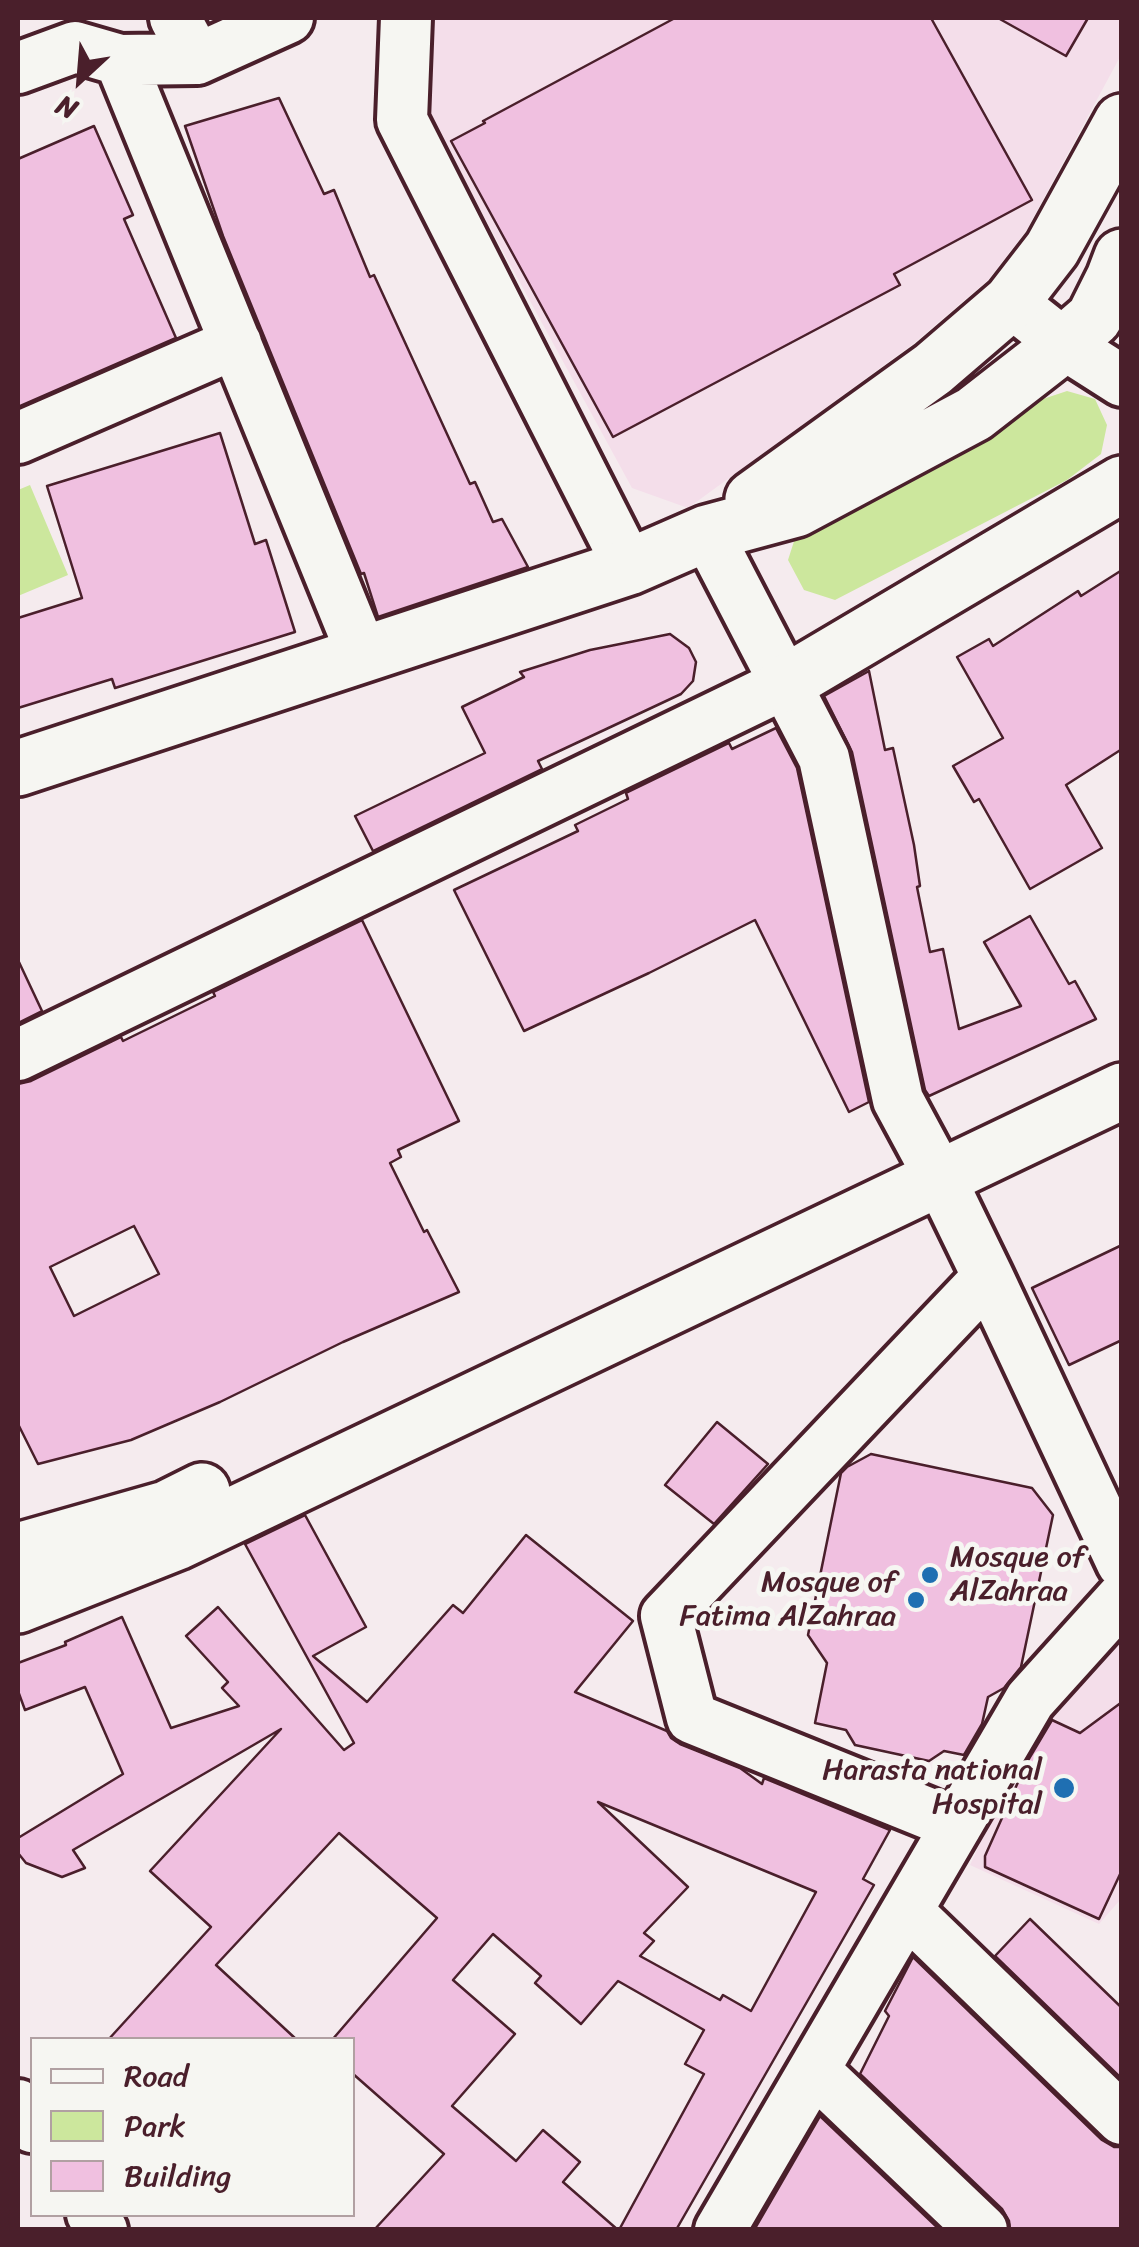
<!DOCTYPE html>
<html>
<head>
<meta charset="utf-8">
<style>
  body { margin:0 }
  #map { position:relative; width:1139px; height:2247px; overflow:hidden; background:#f5ebee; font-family:Sriracha,sans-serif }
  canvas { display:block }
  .frame { position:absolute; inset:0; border:20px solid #4a1f2b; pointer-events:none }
  .legend { position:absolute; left:30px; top:2037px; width:325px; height:180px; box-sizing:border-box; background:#f6f6f2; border:2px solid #b1a0a2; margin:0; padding:12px 18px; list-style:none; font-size:30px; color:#4a1f2b }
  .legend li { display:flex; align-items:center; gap:20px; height:50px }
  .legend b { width:50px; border:2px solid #b1a0a2 }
  .north { position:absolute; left:30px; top:30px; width:100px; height:100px; -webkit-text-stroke:8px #f6f6f2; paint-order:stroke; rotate:206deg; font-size:28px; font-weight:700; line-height:40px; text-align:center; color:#4a1f2b }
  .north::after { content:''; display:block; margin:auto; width:35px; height:45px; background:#4a1f2b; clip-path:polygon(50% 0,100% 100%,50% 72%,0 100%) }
</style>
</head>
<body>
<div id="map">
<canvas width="1139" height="2247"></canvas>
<div class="frame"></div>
<ul class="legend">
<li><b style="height:12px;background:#f6f6f2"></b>Road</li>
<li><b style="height:28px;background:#cce79d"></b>Park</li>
<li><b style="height:28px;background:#f0c0e0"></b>Building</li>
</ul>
<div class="north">N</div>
</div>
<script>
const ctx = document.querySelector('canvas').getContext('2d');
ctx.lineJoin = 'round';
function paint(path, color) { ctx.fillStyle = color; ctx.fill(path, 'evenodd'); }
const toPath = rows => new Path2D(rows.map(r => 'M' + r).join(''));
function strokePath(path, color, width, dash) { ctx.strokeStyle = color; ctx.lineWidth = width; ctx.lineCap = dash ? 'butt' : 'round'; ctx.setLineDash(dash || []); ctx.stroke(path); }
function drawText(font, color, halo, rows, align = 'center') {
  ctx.font = font + ' Sriracha,sans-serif'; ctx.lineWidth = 10; ctx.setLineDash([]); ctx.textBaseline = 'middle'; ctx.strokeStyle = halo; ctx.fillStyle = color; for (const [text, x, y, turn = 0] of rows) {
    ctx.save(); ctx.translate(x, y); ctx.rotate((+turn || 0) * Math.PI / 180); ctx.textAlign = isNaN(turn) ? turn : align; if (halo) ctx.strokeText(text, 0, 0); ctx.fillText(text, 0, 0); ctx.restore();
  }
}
const built = toPath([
  [432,18,1121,18,1121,55,1026,231,988,280,913,344,688,508,632,488,428,114],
  [1121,1622,1121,1899,1099,1924,970,1865,1042,1710]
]);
const green = toPath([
  [1067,391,1095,399,1107,425,1101,454,1067,480,835,600,804,590,788,560,797,532,1028,404],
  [30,485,68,575,18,596,18,490]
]);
const building = toPath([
  [675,18,931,18,1032,200,894,274,900,285,613,437,451,141,485,123,483,121,675,18],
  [998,18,1088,18,1066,56,998,18],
  [279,98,324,194,334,190,370,277,374,275,470,484,475,482,493,522,502,519,528,567,378,617,364,573,361,574,223,236,185,126,279,98],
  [94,126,133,215,124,219,176,338,18,407,18,159,94,126],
  [220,433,255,544,266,540,295,632,115,688,112,679,18,708,18,618,82,598,47,486,220,433],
  [1122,570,1122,749,1066,785,1102,848,1030,889,979,799,974,802,953,766,1003,738,957,657,989,639,993,646,1078,591,1081,596,1122,570],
  [670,634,689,648,696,662,693,681,681,694,538,761,542,769,373,851,355,816,485,753,462,707,524,677,520,672,590,650,670,634],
  [869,671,885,750,893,748,914,845,920,886,917,887,930,952,943,949,959,1029,1021,1006,984,942,1030,916,1069,984,1075,981,1096,1019,929,1096,925,1090,852,752,824,696,869,671],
  [776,728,797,768,869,1102,849,1112,755,920,649,973,524,1031,454,890,578,831,575,825,628,799,626,793,729,743,732,749,776,728],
  [362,920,459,1121,398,1150,401,1157,390,1163,424,1232,427,1230,459,1292,343,1342,220,1402,131,1440,38,1464,18,1424,18,1084,31,1081,121,1037,123,1041,215,996,213,992,362,920],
  [134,1226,159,1274,74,1316,50,1267,134,1226],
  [18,960,42,1011,18,1023,18,960],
  [1122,1245,1122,1340,1069,1365,1032,1288,1122,1245],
  [717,1422,768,1464,714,1524,665,1485,717,1422],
  [871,1454,1032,1488,1053,1515,1021,1667,1004,1688,988,1697,982,1724,964,1755,944,1751,929,1761,855,1745,846,1730,815,1723,827,1663,808,1635,841,1473,847,1467,871,1454],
  [305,1515,366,1627,313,1656,367,1702,453,1605,463,1613,526,1535,633,1621,575,1692,667,1731,671,1738,680,1744,740,1768,762,1784,764,1778,890,1830,863,1879,874,1885,676,2230,619,2230,704,2074,685,2064,704,2030,618,1981,581,2024,535,1983,541,1976,493,1934,453,1980,515,2034,452,2106,516,2161,543,2130,580,2162,563,2182,618,2230,374,2230,444,2154,352,2073,352,2040,332,2040,437,1918,339,1833,216,1965,297,2040,108,2040,211,1927,150,1871,281,1729,73,1850,85,1868,62,1877,26,1863,18,1853,18,1838,123,1774,85,1687,25,1710,18,1691,18,1663,66,1645,65,1642,122,1617,171,1728,239,1706,222,1688,228,1682,186,1636,218,1607,344,1750,354,1743,245,1544,305,1515],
  [598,1802,816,1892,751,2011,723,1995,720,2000,640,1956,654,1941,644,1933,688,1887,598,1802],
  [1122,1702,1122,1870,1099,1919,985,1867,985,1856,1027,1762,1052,1720,1080,1733,1122,1702],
  [1030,1919,1122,2008,1122,2079,995,1956,1030,1919],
  [913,1957,1102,2140,1114,2147,1122,2147,1122,2230,1010,2230,1009,2221,1002,2209,860,2074,889,2016,885,2011,913,1957],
  [820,2116,940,2230,754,2230,820,2116]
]);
const minor = toPath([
  [175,18,197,59],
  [406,18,402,120,629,567],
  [120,60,363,656],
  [18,68,75,47,120,60,197,59,288,18],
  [1011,302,1064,344,1122,381],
  [18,438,236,343],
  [707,533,824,758,898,1100,940,1178,988,1277,1122,1563],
  [18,1055,784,684],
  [957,1825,692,1718,666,1616,988,1277],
  [907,1911,1122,2119],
  [814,2070,982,2230],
  [18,2105,32,2127],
  [92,2214,102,2230],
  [720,2230,1030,1700,1122,1598]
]);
const major = toPath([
  [753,499,933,369,1011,302,1052,249,1122,122],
  [784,684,1122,484],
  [18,768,629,567,707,533,796,509,974,414,1064,344,1094,318,1114,278,1122,257],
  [18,1551,166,1509,202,1491],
  [18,1605,177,1542,1122,1091]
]);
const markers = [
  [930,1575,10,"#1f6fb2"],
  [916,1600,10,"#1f6fb2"],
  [1064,1788,12,"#1f6fb2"]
];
const poiNames = [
  ["Mosque of",950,1558,"left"],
  ["AlZahraa",950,1592,"left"],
  ["Mosque of",896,1583],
  ["Fatima AlZahraa",896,1617],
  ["Harasta national",1042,1771],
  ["Hospital",1042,1805]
];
paint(built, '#f4deea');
paint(green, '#cce79d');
paint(building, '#f0c0e0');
strokePath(building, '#4a1f2b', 2.5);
strokePath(minor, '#4a1f2b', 58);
strokePath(major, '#4a1f2b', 62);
strokePath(minor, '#f6f6f2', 50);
strokePath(major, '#f6f6f2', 55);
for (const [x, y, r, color] of markers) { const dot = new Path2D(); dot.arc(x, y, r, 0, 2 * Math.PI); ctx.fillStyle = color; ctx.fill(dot); strokePath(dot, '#f6f6f2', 4); }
drawText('30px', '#4a1f2b', '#f6f6f2', poiNames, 'right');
</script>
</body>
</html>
